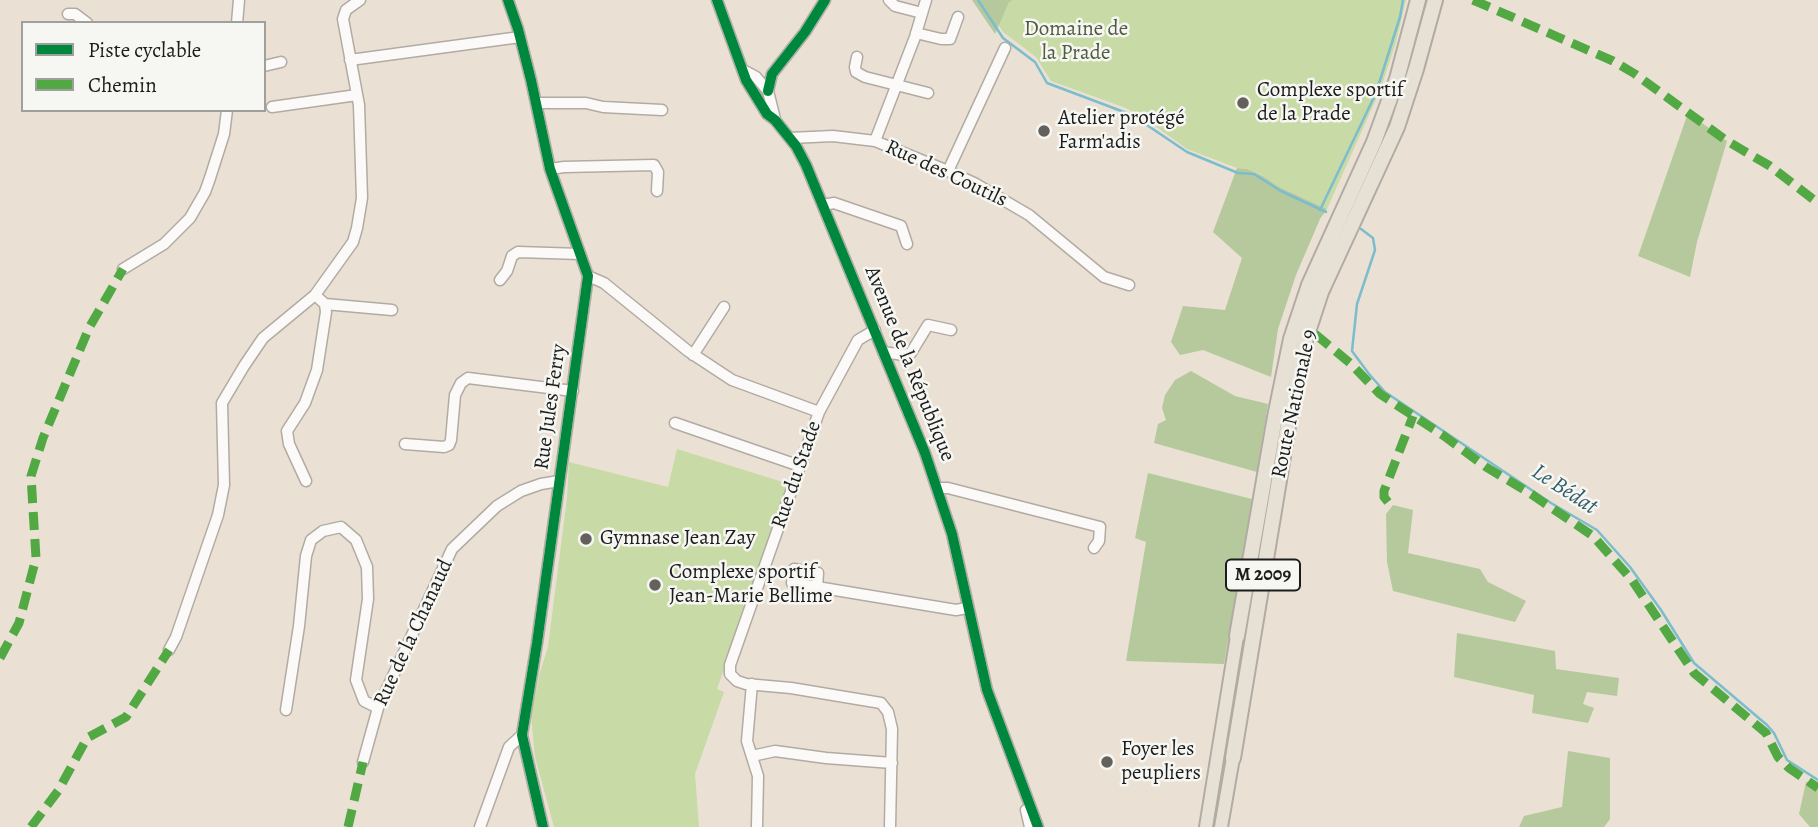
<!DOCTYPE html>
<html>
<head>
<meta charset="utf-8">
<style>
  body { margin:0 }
  #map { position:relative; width:1818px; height:827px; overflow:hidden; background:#eae1d4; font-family:Alegreya,serif }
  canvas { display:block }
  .legend { position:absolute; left:21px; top:21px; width:245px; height:91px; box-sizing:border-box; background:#f6f6f2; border:2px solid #9f9f9c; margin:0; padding:9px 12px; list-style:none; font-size:21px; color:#1c1c1c }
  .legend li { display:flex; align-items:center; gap:14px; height:35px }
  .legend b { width:35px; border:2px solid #9f9f9c }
</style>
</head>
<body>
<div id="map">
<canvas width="1818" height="827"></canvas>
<ul class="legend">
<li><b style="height:9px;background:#00873e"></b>Piste cyclable</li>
<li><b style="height:9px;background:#52a943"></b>Chemin</li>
</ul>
</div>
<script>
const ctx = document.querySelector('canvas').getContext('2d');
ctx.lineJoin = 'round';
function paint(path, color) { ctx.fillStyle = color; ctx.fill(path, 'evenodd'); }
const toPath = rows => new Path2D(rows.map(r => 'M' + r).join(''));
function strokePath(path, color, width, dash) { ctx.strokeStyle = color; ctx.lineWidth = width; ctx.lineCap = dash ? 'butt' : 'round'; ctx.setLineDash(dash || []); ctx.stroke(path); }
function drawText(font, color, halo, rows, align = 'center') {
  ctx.font = font + ' Alegreya,serif'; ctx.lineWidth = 5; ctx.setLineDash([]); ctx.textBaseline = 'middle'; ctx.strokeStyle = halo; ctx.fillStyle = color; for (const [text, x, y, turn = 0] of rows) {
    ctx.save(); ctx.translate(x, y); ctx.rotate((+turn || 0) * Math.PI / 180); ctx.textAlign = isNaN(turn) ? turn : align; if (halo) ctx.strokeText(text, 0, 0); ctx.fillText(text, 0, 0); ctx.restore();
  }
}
const green = toPath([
  [983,0,1406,0,1396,42,1381,88,1327,209,1279,187,1262,175,1247,169,1237,168,1187,149,1147,120,1126,108,1051,81,1036,57,1003,32],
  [677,449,789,484,717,689,724,692,695,774,699,827,554,827,535,757,531,716,540,672,548,647,567,498,569,462,668,487]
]);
const forest = toPath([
  [972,0,1012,0,1009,2,995,34],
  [1688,113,1727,141,1697,242,1690,277,1638,256],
  [1237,168,1247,169,1263,176,1279,187,1327,209,1320,219,1296,275,1278,329,1271,377,1203,350,1180,355,1171,342,1183,306,1225,310,1242,258,1213,232],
  [1191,371,1235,396,1268,404,1257,472,1154,443,1158,424,1166,420,1162,408,1165,395,1175,380],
  [1148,473,1252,499,1224,664,1126,661,1146,542,1135,538],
  [1393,505,1413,510,1408,553,1480,569,1488,582,1526,601,1515,622,1393,591,1387,562,1386,514],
  [1457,633,1555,651,1556,669,1619,678,1617,696,1587,692,1583,704,1594,708,1588,723,1532,713,1534,695,1454,677],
  [1568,751,1610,758,1610,819,1604,827,1519,827,1524,816,1562,807],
  [1814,780,1818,785,1818,827,1810,827,1799,814,1806,782]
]);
const stream = toPath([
  [978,0,1003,38,1035,62,1047,83,1132,115,1187,152,1238,173,1254,174,1281,191,1326,212],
  [1320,210,1376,93,1400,17,1403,0],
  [1361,229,1373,238,1375,250,1357,304,1352,351,1369,374,1385,392,1551,503,1597,530,1630,567,1661,610,1694,663,1767,725,1774,733,1787,760,1818,780]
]);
const minor = toPath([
  [508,0,518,29,531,80,550,169,588,276,537,643,522,735,543,827],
  [717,0,746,80,767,114,775,120,796,146,806,165,925,453,952,534,987,690,1038,827],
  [889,0,895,6,922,13],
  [68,14,75,14,87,23],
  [237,23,239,0],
  [916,33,941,39,950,39,958,17],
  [857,57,855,67,856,72,865,77,928,93],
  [350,60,520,37],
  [264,66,281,62],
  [743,70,756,77,768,91,775,119],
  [768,91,772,74,805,32,825,0],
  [536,103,586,103,603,107,662,110],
  [272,107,357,95],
  [790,138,833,136,875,141,948,171,976,184,1029,215,1104,277,1129,285],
  [875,141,915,37,926,0],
  [550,169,564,167,654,165,658,172,657,191],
  [948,171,1005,48],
  [823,205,834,203,901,226,907,244],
  [123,269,164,244,190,218,205,192,210,178,224,134,227,110],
  [588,276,604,283,688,351,732,380,819,412],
  [500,280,507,271,512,256,518,252,580,254],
  [325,304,392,310],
  [875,330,858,340,819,412,730,665,730,674,737,681,746,684,791,688,881,703,888,712,892,729,890,827],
  [883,352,904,355,911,353,928,325,951,330],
  [693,355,724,307],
  [675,423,800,466],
  [405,444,444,447,449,445,451,440,455,395,461,383,468,378,573,391],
  [306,481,289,444,287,431,305,403,317,370,326,312,325,304,315,295],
  [939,488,948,488,1100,527,1099,541,1094,548],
  [817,587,818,573,794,569,792,583,817,587,956,610,967,608],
  [169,650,176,637,218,515,224,485,222,403,244,366,263,338,315,295,353,242,357,228,362,198,359,105,343,19,346,10,360,0],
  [752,684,747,741,758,776,757,827],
  [286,710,299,626,306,556,311,540,323,531,341,527,356,540,367,567,368,599,356,680,364,701,378,708],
  [752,756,775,751,826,758,892,763],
  [363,762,378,708,452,549,497,506,521,491,541,484,559,481],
  [1026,810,1030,827],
  [480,827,509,747,522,735]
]);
const major = toPath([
  [1206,827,1237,636],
  [1221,827,1233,758]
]);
const highway = toPath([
  [1237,636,1275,417,1291,339,1309,285,1374,142,1397,79,1418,0],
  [1233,758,1290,414,1305,341,1321,292,1397,127,1416,69,1435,0]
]);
const quiet = toPath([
  [1473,0,1613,61,1635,74,1727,141,1770,166,1818,203],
  [1315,334,1350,363,1380,394,1444,436,1486,467,1531,494,1593,536,1632,580,1694,673,1766,733,1778,757,1789,768,1818,788],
  [1388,502,1384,497,1384,491,1413,416],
  [0,658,19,623,36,558,31,476,43,438,89,328,123,269],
  [31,827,58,791,87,738,126,717,169,650],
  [348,827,363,762]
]);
const cycleway = toPath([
  [508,0,518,29,531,80,550,169,588,276,537,643,522,735,543,827],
  [717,0,746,80,767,114,775,120,796,146,806,165,925,453,952,534,987,690,1038,827],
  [768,91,772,74,805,32,825,0]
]);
const markers = [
  [1243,103,7,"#64615c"],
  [1044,131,7,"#64615c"],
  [586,539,7,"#64615c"],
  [655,585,7,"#64615c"],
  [1107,762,7,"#64615c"]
];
const shields = [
  [1263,575,74]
];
const shieldNames = [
  ["M 2009",1263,575]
];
const parkNames = [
  ["Domaine de",1076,30],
  ["la Prade",1076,54]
];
const poiNames = [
  ["Complexe sportif",1257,91],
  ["de la Prade",1257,115],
  ["Atelier protégé",1058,119],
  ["Farm'adis",1058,143],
  ["Gymnase Jean Zay",600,539],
  ["Complexe sportif",669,573],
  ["Jean-Marie Bellime",669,597],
  ["Foyer les",1121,750],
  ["peupliers",1121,774]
];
const streetNames = [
  ["Rue des Coutils",946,174,25],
  ["Avenue de la République",909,364,68],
  ["Route Nationale 9",1295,404,-78],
  ["Rue Jules Ferry",551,407,-82],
  ["Rue du Stade",797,475,-71],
  ["Rue de la Chanaud",414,633,-65]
];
const waterNames = [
  ["Le Bédat",1564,490,33]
];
paint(green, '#c8daa5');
paint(forest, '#b5c99c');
strokePath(stream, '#7bbccd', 2.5);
strokePath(minor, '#b1aba3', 13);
strokePath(major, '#b1aba3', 16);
strokePath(highway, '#b1aba3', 18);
strokePath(minor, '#fcfaf9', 10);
strokePath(major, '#e7e1d5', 12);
strokePath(highway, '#e7e1d5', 14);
strokePath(quiet, '#52a943', 9, [18, 9]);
strokePath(cycleway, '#00873e', 10);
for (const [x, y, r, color] of markers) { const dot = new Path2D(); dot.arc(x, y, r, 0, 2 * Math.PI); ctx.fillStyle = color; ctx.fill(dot); strokePath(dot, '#f6f6f2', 2.5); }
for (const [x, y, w] of shields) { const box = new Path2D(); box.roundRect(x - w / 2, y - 15.5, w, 31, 5); ctx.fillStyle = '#f6f6f2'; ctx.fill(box); strokePath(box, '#1c1c1c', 2); }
drawText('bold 19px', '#1c1c1c', null, shieldNames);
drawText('21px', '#4f5d3f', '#f6f6f2', parkNames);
drawText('21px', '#1c1c1c', '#f6f6f2', poiNames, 'left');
drawText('21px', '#1c1c1c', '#f6f6f2', streetNames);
drawText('italic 23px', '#315d6a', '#f6f6f2', waterNames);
</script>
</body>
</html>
